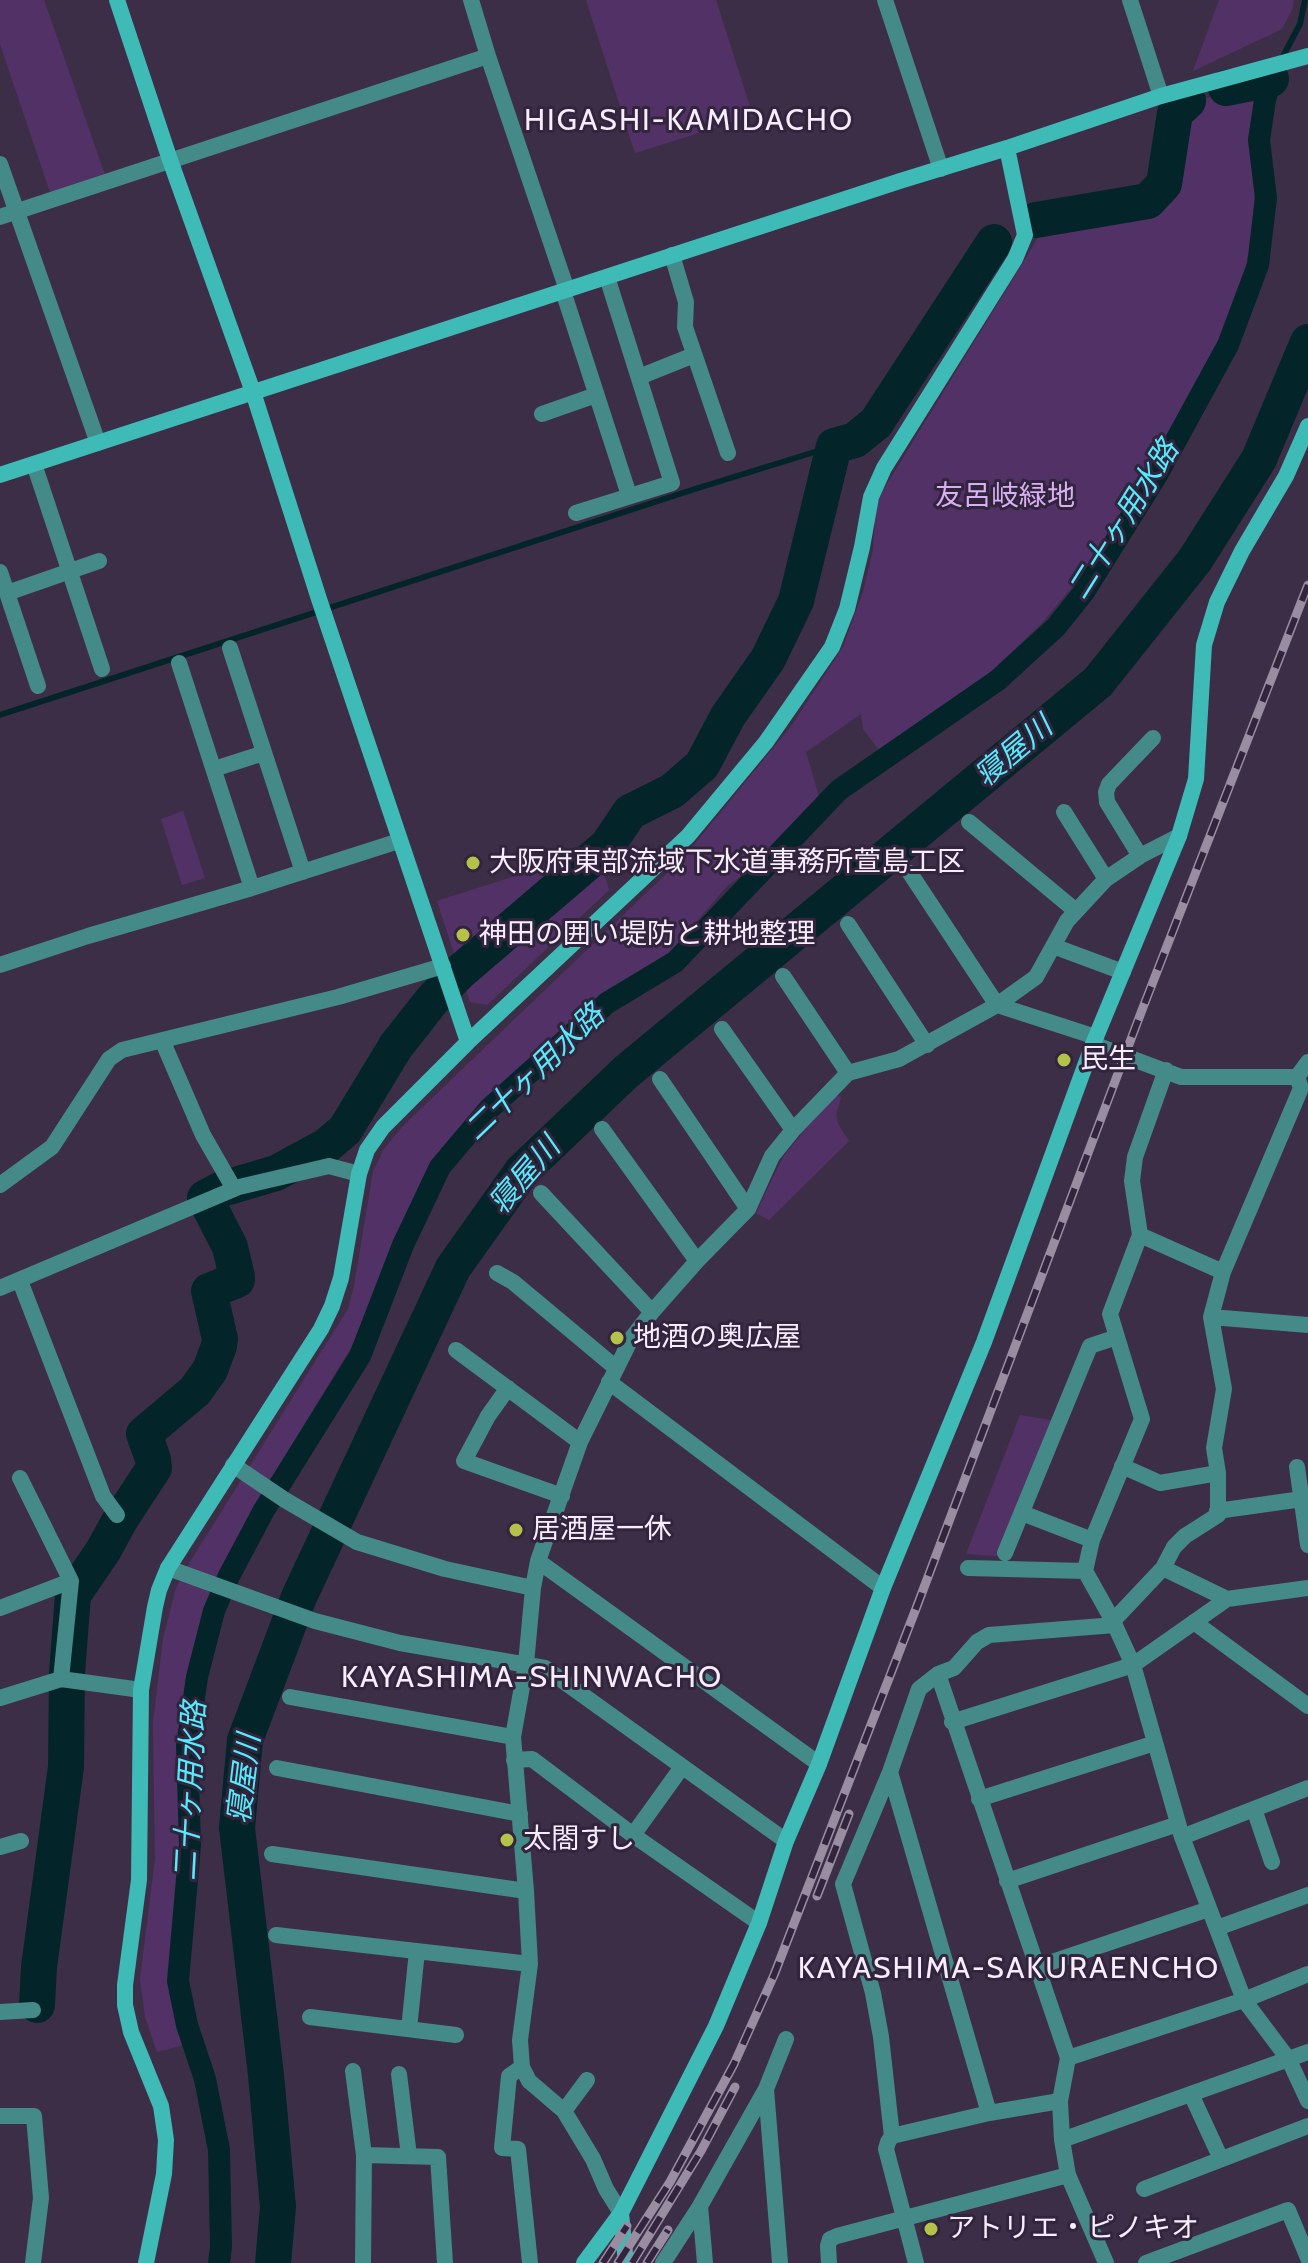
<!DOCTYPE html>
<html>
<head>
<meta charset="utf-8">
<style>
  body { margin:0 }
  canvas { display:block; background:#3d2e48 }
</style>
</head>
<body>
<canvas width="1308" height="2263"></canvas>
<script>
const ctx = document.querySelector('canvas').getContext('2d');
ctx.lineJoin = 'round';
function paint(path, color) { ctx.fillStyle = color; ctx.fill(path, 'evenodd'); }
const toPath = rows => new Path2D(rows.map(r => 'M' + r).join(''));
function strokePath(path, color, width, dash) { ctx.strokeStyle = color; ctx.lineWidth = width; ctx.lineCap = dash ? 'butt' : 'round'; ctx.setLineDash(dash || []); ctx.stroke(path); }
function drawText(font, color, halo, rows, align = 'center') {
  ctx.font = font + ' Cabin,"Noto Sans JP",sans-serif'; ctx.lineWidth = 6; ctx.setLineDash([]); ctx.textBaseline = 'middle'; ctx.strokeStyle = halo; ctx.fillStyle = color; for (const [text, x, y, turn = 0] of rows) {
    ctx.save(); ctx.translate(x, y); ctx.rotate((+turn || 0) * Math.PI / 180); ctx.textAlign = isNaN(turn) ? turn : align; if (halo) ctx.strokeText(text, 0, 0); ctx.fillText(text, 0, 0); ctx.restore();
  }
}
const green = toPath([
  [0,0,44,0,105,175,51,195,0,44],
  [586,0,716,0,753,116,635,153],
  [1219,0,1294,0,1292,10,1282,29,1193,71],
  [1259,84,1250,127,1255,191,1250,246,1238,302,1211,359,1088,568,1040,625,987,675,879,750,863,729,861,714,806,752,819,797,764,859,727,886,679,942,673,954,597,999,545,1047,469,1119,444,1147,424,1176,364,1326,261,1496,215,1578,190,1663,182,1713,179,1748,180,1883,172,1944,171,1969,175,2010,184,2045,157,2052,145,2017,140,1979,155,1859,153,1723,163,1639,176,1588,188,1565,348,1309,354,1286,373,1172,384,1149,404,1125,684,857,792,725,843,647,863,592,873,550,876,508,882,492,1035,243,1038,237,1037,223,1040,220,1056,216,1149,202,1166,185,1176,113,1189,103],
  [183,811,205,878,182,885,161,819],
  [597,850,609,890,487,1005,470,1002,437,901],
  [834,1094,841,1097,836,1115,839,1126,849,1141,769,1220,756,1213,783,1157],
  [1020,1415,1051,1420,997,1556,966,1554]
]);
const stream = toPath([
  [1271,79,1300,24,1305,0],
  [0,715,695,489,834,446]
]);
const canal = toPath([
  [219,2263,221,2247,219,2150,205,2079,187,2025,178,1981,190,1845,187,1746,197,1677,214,1611,229,1576,264,1510,360,1356,403,1245,440,1167,489,1109,607,1003,675,962,839,790,998,680,1056,627,1084,592,1157,475,1228,345,1258,265,1266,198,1259,140,1265,100,1271,79]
]);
const river = toPath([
  [1226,88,1271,79],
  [1036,220,1148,201,1164,184,1175,113,1188,101],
  [37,2005,39,1967,66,1767,67,1673,73,1595,103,1551,120,1520,154,1468,153,1459,144,1434,195,1391,210,1370,219,1346,220,1339,209,1291,237,1280,237,1277,230,1247,205,1198,222,1189,276,1173,326,1146,345,1130,396,1046,433,999,461,971,607,846,630,812,672,791,702,765,728,716,768,659,796,601,834,446,855,440,876,423,994,242],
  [273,2263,278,2207,266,2075,237,1828,245,1740,299,1597,453,1268,522,1171,626,1072,1098,682,1195,560,1259,459,1308,342]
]);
const street = toPath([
  [471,0,488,56,567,290],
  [885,0,941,169],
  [1130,0,1161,96],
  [0,164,98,443],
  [0,217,488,56],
  [672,255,686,302,685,327,728,453],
  [563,291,629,495],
  [639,377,694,355],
  [542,414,596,395],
  [34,464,102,669],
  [576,513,672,483,607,277],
  [0,572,38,686],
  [7,593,99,561],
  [230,648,303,872],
  [179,663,252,888],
  [214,769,264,753],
  [1064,812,1106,879],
  [969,822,1076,911],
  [1140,856,1107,802,1106,792,1109,784,1153,738],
  [910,873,997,1005,1096,1037],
  [848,924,927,1045],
  [1053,946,1123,972],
  [0,965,88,936,252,888,399,841],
  [783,976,848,1073],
  [722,1029,793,1130],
  [162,1040,203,1135,234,1189],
  [1093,1044,1181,1077,1297,1077,1308,1062],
  [1166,1070,1135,1157,1132,1181,1140,1235,1110,1314,1142,1419,1092,1540,1085,1571,1113,1621,1133,1665,1182,1837,1244,2000,1289,2060,1308,2101],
  [660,1079,748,1209],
  [602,1129,697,1261],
  [0,1185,52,1147,109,1059,122,1050,338,997,443,966],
  [541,1193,652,1312],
  [1223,1272,1301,1088,1297,1077],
  [497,1273,513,1282,616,1368],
  [20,1281,103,1496,117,1515],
  [0,1288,239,1187,329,1166,359,1174],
  [1211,1317,1308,1325],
  [456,1350,580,1442],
  [609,1382,883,1588],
  [508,1388,488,1416,464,1461,562,1496],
  [233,1465,285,1500,357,1542,445,1569,533,1588],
  [1122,1466,1160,1483,1218,1473],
  [1297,1467,1308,1545],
  [20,1478,71,1581,61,1679],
  [1217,1511,1302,1499,1308,1501],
  [1022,1513,1092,1540],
  [1005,1553,1090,1346,1117,1337],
  [538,1561,819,1764],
  [168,1568,315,1621,400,1643,545,1668,786,1841],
  [968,1568,1085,1571],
  [1163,1568,1227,1599],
  [0,1608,71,1581],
  [1113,1621,1163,1568,1174,1547,1185,1536,1218,1515,1218,1473,1214,1448,1224,1389,1211,1317,1223,1272,1140,1235],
  [1194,1622,1308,1706],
  [938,1674,1068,2058],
  [290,1697,513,1737],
  [0,1698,61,1679,141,1690],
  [952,1722,1133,1665,1227,1599,1308,1588],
  [514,1760,532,1759,633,1835,759,1923],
  [277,1768,520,1814],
  [890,1772,989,2113],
  [979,1799,1155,1743],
  [1254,1809,1272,1862],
  [633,1835,682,1767],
  [1182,1837,1308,1788],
  [0,1847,21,1841],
  [272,1854,526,1891],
  [1007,1881,1178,1824],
  [1217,1928,1308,1895],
  [276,1935,530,1964],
  [1037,1967,1209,1909],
  [0,2012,33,2010],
  [310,2017,456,2035],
  [409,2029,417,1951],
  [522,2067,509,2076,502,2148,518,2149,530,2263],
  [353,2071,364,2155,363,2263],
  [399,2074,409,2156],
  [766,2089,780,2263],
  [1191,2094,1221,2159],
  [564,2111,587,2080],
  [0,2116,34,2116,41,2198,33,2263],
  [892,2136,881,2037,873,1993,843,1884,890,1772,919,1689,938,1674,954,1668,977,1642,989,1635,1115,1625],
  [1062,2140,1308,2052],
  [364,2155,438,2157,445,2263],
  [1144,2189,1308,2126],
  [700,2206,705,2263],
  [621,2213,606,2189,593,2159,564,2111,529,2081,522,2067,520,2040,530,1964,526,1891,513,1737,526,1664,533,1588,538,1561,580,1442,631,1339,652,1312,697,1261,748,1209,772,1156,793,1130,848,1073,899,1059,997,1005,1036,977,1067,921,1106,879,1140,856,1179,836],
  [663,2263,700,2206,766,2089,786,2039],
  [829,2263,828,2246,830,2239,837,2236,1068,2175],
  [916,2263,886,2149,888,2142,892,2136,989,2113,1060,2101],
  [1106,2263,1068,2175,1062,2140,1060,2101,1068,2058,1244,2000,1308,1974],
  [1146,2263,1288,2210,1308,2258]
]);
const secondary = toPath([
  [117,0,170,160,253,392,319,599,468,1042],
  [0,475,900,181,1007,148],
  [621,2213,626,2263],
  [146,2263,164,2174,166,2140,161,2106,131,2032,125,2005,125,1985,139,1880,141,1690,155,1607,159,1590,168,1568,321,1329,332,1306,341,1278,359,1174,367,1150,383,1127,468,1042,688,836,766,742,832,647,847,609,862,547,871,497,884,468,1015,259,1025,235,1007,148,1161,96,1308,56],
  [584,2263,621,2213,716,2026,759,1923,786,1841,819,1764,883,1588,984,1342,1093,1044,1179,836,1196,779,1204,645,1217,602,1242,551,1286,476,1308,426]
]);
const rail = toPath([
  [817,1896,849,1814],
  [603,2263,627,2226],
  [618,2263,670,2182,734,2064,774,1975,917,1606,1142,1010,1308,585],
  [632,2263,701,2151,735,2087],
  [647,2263,668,2230]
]);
const markers = [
  [473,863,8,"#b4c24a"],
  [463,935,8,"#b4c24a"],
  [1064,1060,8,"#b4c24a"],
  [617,1338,8,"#b4c24a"],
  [516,1530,8,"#b4c24a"],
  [507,1840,8,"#b4c24a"],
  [931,2229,8,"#b4c24a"]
];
const parkNames = [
  ["友呂岐緑地",1005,497]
];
const poiNames = [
  ["大阪府東部流域下水道事務所萱島工区",489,863],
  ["神田の囲い堤防と耕地整理",479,935],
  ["民生",1080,1060],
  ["地酒の奥広屋",633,1338],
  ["居酒屋一休",532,1530],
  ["太閤すし",523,1840],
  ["アトリエ・ピノキオ",947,2229]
];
const neighbourhoodNames = [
  ["HIGASHI-KAMIDACHO",689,121],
  ["KAYASHIMA-SHINWACHO",532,1678],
  ["KAYASHIMA-SAKURAENCHO",1009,1969]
];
const waterNames = [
  ["二十ヶ用水路",1124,520,-58],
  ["寝屋川",1014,752,-40],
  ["二十ヶ用水路",535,1073,-44],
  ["寝屋川",525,1176,-49],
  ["寝屋川",245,1779,-83],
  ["二十ヶ用水路",191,1791,-87]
];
paint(green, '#523266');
strokePath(stream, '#032529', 6);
strokePath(canal, '#032529', 22);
strokePath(river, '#032529', 36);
strokePath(street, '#448a88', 16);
strokePath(secondary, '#3ebab7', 16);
strokePath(rail, '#998da2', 9);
strokePath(rail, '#33243d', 6, [18]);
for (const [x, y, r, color] of markers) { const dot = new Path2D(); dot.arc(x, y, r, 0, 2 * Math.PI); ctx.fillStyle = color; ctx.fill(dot); strokePath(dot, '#33243d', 3); }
drawText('28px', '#d7b0f4', '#33243d', parkNames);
drawText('28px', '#f7edfe', '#33243d', poiNames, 'left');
ctx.letterSpacing = '2px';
drawText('30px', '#f7edfe', '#33243d', neighbourhoodNames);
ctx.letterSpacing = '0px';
drawText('italic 30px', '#54ecfc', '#33243d', waterNames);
</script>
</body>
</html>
